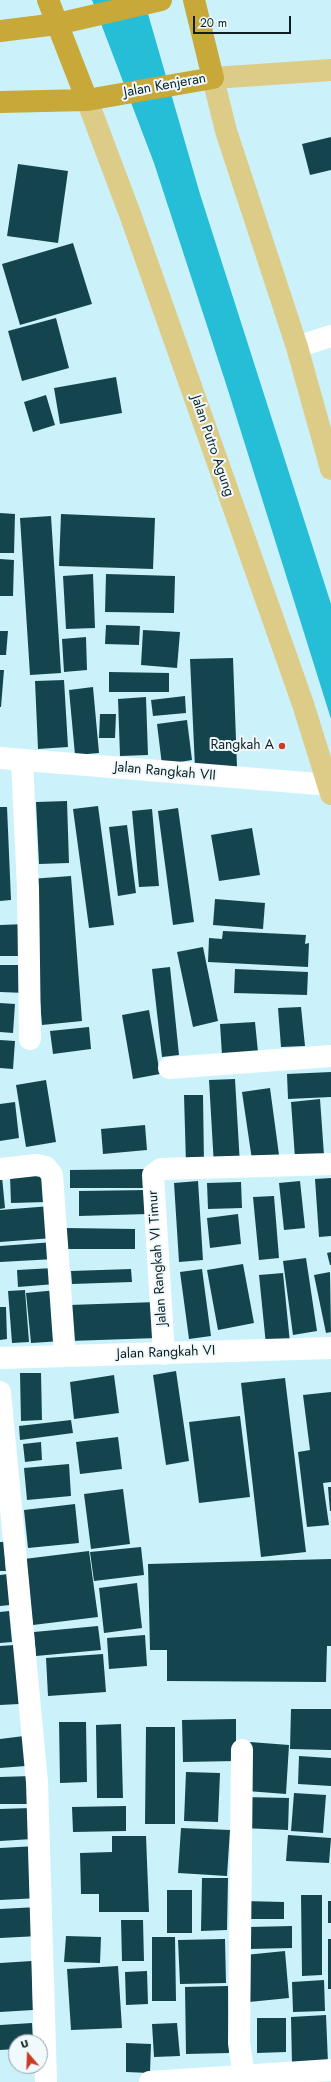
<!DOCTYPE html>
<html>
<head>
<meta charset="utf-8">
<style>
  body { margin:0 }
  #map { position:relative; width:331px; height:2082px; overflow:hidden; background:#cbf2fb; font-family:Jost,sans-serif }
  canvas { display:block }
  .north { position:absolute; left:8px; top:2034px; width:40px; height:40px; box-sizing:border-box; background:#f0f9fc; border:1px solid #95a2a6; border-radius:50%; rotate:341deg; font-size:11px; font-weight:700; line-height:16px; text-align:center; color:#0c2024 }
  .north::after { content:''; display:block; margin:auto; width:14px; height:18px; background:#c83d24; clip-path:polygon(50% 0,100% 100%,50% 72%,0 100%) }
  .scale { position:absolute; left:193px; top:16px; width:98px; height:18px; box-sizing:border-box; border:2px solid #0c2024; border-top:0; padding-left:5px; font-size:12px; line-height:14px; white-space:nowrap; color:#0c2024; -webkit-text-stroke:3px #f0f9fc; paint-order:stroke }
</style>
</head>
<body>
<div id="map">
<canvas width="331" height="2082"></canvas>
<div class="north">U</div>
<div class="scale">20 m</div>
</div>
<script>
const ctx = document.querySelector('canvas').getContext('2d');
ctx.lineJoin = 'round';
function paint(path, color) { ctx.fillStyle = color; ctx.fill(path, 'evenodd'); }
const toPath = rows => new Path2D(rows.map(r => 'M' + r).join(''));
function strokePath(path, color, width, dash) { ctx.strokeStyle = color; ctx.lineWidth = width; ctx.lineCap = dash ? 'butt' : 'round'; ctx.setLineDash(dash || []); ctx.stroke(path); }
function drawText(font, color, halo, rows, align = 'center') {
  ctx.font = font + ' Jost,sans-serif'; ctx.lineWidth = 4; ctx.setLineDash([]); ctx.textBaseline = 'middle'; ctx.strokeStyle = halo; ctx.fillStyle = color; for (const [text, x, y, turn = 0] of rows) {
    ctx.save(); ctx.translate(x, y); ctx.rotate((+turn || 0) * Math.PI / 180); ctx.textAlign = isNaN(turn) ? turn : align; if (halo) ctx.strokeText(text, 0, 0); ctx.fillText(text, 0, 0); ctx.restore();
  }
}
const water = toPath([
  [92,0,144,0,200,194,331,604,331,719,227,387,154,163]
]);
const building = toPath([
  [331,137,331,170,310,175,302,144],
  [18,164,68,171,58,243,7,236],
  [73,243,92,304,20,325,2,264],
  [56,318,69,368,22,381,8,331],
  [116,377,122,413,60,424,54,388],
  [46,395,55,425,33,432,24,402],
  [0,513,15,514,14,553,0,553],
  [61,514,155,518,153,569,59,566],
  [51,516,61,673,30,675,20,518],
  [0,559,14,560,13,596,0,596],
  [93,574,95,628,66,629,63,576],
  [106,574,175,576,174,613,105,612],
  [106,625,140,626,139,645,105,644],
  [143,630,180,632,177,668,141,665],
  [0,631,8,631,6,655,0,655],
  [86,637,87,670,64,672,62,639],
  [233,658,237,767,195,768,190,659],
  [0,670,4,670,1,707,0,707],
  [109,672,169,673,169,692,109,692],
  [64,680,68,747,38,749,35,681],
  [93,687,99,753,75,755,69,690],
  [185,696,186,713,153,716,151,700],
  [146,697,148,755,120,756,118,699],
  [100,714,116,714,115,738,99,738],
  [187,720,192,760,162,765,157,724],
  [67,801,69,863,39,864,36,802],
  [98,806,114,925,89,928,73,809],
  [0,807,7,807,11,900,0,901],
  [178,808,194,922,173,925,158,811],
  [152,809,159,886,139,887,132,811],
  [127,825,136,893,118,896,109,827],
  [252,828,260,875,219,881,211,835],
  [71,876,82,1021,42,1025,30,879],
  [215,899,265,903,263,929,213,925],
  [26,924,27,956,0,956,0,925],
  [223,931,306,935,305,944,309,943,308,967,208,962,209,938,222,939],
  [203,947,218,1021,193,1027,177,952],
  [0,965,26,965,26,993,0,992],
  [170,967,179,1055,162,1057,152,969],
  [235,969,308,972,307,995,234,993],
  [0,1003,15,1004,13,1033,0,1032],
  [301,1007,305,1046,281,1047,278,1008],
  [149,1010,160,1074,133,1079,122,1015],
  [255,1022,258,1052,222,1055,220,1024],
  [89,1027,91,1049,53,1054,50,1031],
  [0,1040,15,1041,13,1069,0,1068],
  [331,1072,331,1097,288,1099,287,1074],
  [235,1079,240,1165,214,1166,209,1080],
  [46,1080,56,1142,26,1147,16,1085],
  [270,1088,279,1155,252,1160,242,1092],
  [184,1095,203,1095,204,1164,186,1164],
  [320,1099,324,1155,295,1158,291,1102],
  [15,1102,19,1138,0,1141,0,1104],
  [145,1125,147,1150,103,1154,101,1129],
  [145,1169,145,1188,70,1188,70,1170],
  [46,1175,47,1202,11,1203,10,1176],
  [0,1177,2,1177,5,1208,0,1209],
  [331,1178,331,1236,319,1237,315,1179],
  [198,1181,203,1260,179,1262,174,1183],
  [300,1181,305,1228,284,1230,279,1183],
  [241,1182,242,1208,208,1209,207,1183],
  [147,1190,148,1214,79,1216,79,1191],
  [274,1196,279,1258,259,1260,253,1197],
  [51,1206,53,1238,0,1242,0,1210],
  [238,1214,241,1244,210,1248,207,1218],
  [66,1228,135,1229,135,1249,66,1249],
  [54,1242,55,1259,0,1262,0,1246],
  [331,1252,331,1265,330,1265,327,1253],
  [306,1258,317,1331,293,1335,283,1261],
  [243,1264,254,1323,218,1330,207,1270],
  [54,1268,55,1284,18,1287,17,1270],
  [131,1269,132,1282,72,1284,71,1271],
  [202,1269,211,1336,189,1339,180,1272],
  [330,1272,331,1332,326,1333,314,1275],
  [283,1273,290,1343,266,1345,259,1275],
  [25,1290,29,1342,12,1343,8,1291],
  [57,1290,62,1341,31,1343,26,1293],
  [157,1302,157,1338,70,1341,69,1305],
  [0,1307,6,1307,7,1339,0,1340],
  [176,1371,189,1461,166,1465,153,1375],
  [20,1373,41,1373,42,1420,21,1421],
  [114,1375,119,1413,74,1419,70,1382],
  [285,1378,306,1552,261,1557,241,1383],
  [331,1392,331,1482,323,1483,329,1525,307,1527,298,1452,310,1450,303,1395],
  [240,1416,250,1497,199,1503,189,1422],
  [71,1420,73,1433,20,1440,19,1426],
  [118,1437,122,1469,80,1474,76,1442],
  [41,1442,42,1460,25,1462,23,1444],
  [69,1464,71,1496,27,1500,24,1468],
  [328,1487,331,1487,331,1511,330,1511],
  [123,1489,130,1544,91,1549,84,1494],
  [75,1504,79,1543,28,1548,24,1510],
  [0,1542,4,1542,6,1571,0,1571],
  [141,1547,144,1575,94,1581,90,1552],
  [89,1551,98,1617,33,1625,24,1559],
  [331,1559,331,1646,327,1646,326,1682,167,1681,167,1650,150,1650,148,1564],
  [8,1574,10,1605,0,1606,0,1575],
  [137,1583,142,1628,104,1633,99,1588],
  [9,1611,12,1642,0,1643,0,1612],
  [98,1626,101,1650,36,1656,34,1632],
  [145,1635,147,1666,109,1669,107,1638],
  [15,1645,19,1704,0,1705,0,1646],
  [103,1654,106,1692,48,1696,46,1658],
  [291,1709,331,1709,331,1750,290,1749],
  [236,1719,236,1761,183,1762,182,1720],
  [59,1722,86,1722,87,1782,60,1783],
  [121,1724,123,1798,97,1798,96,1725],
  [146,1727,175,1727,175,1824,145,1824],
  [24,1736,26,1766,0,1768,0,1739],
  [250,1742,289,1745,286,1794,247,1791],
  [299,1756,331,1758,331,1786,298,1784],
  [186,1772,220,1773,218,1822,184,1821],
  [32,1776,33,1804,0,1804,0,1777],
  [294,1793,326,1795,323,1833,291,1831],
  [243,1797,289,1798,288,1830,242,1828],
  [126,1806,126,1831,73,1832,72,1807],
  [30,1808,32,1839,0,1841,0,1809],
  [181,1828,230,1830,227,1876,178,1873],
  [288,1835,331,1838,329,1863,286,1861],
  [112,1836,146,1836,149,1912,99,1912,99,1894,81,1894,80,1853,112,1852],
  [37,1846,39,1898,0,1900,0,1848],
  [202,1878,228,1878,227,1930,201,1931],
  [167,1890,192,1890,192,1933,167,1933],
  [301,1895,322,1895,322,1975,302,1976],
  [243,1901,284,1902,284,1919,243,1919],
  [328,1901,331,1901,331,1923,328,1923],
  [38,1907,39,1936,0,1938,0,1909],
  [121,1920,143,1920,144,1961,122,1961],
  [292,1926,292,1948,250,1949,249,1927],
  [66,1936,101,1937,100,1963,64,1962],
  [152,1937,175,1937,176,2001,152,2001],
  [225,1939,226,1983,180,1984,178,1940],
  [328,1939,331,1939,331,1989,328,1989],
  [285,1951,289,1998,249,2002,245,1955],
  [32,1961,33,2010,0,2012,0,1963],
  [118,1966,122,2028,71,2030,67,1969],
  [147,1971,148,2004,126,2005,125,1972],
  [324,1980,325,2011,293,2012,292,1982],
  [228,1986,229,2053,186,2054,185,1987],
  [326,2015,328,2063,292,2064,291,2017],
  [257,2018,286,2018,286,2052,257,2053],
  [32,2023,33,2042,16,2042,16,2049,0,2050,0,2025],
  [177,2023,180,2056,154,2057,152,2024],
  [126,2043,151,2044,150,2073,126,2072]
]);
const minor = toPath([
  [297,347,331,336],
  [0,758,331,785],
  [22,760,28,888,30,1039],
  [169,1068,331,1056],
  [0,1169,36,1165,46,1167,52,1175,65,1356],
  [164,1354,153,1175,161,1169,331,1164],
  [0,1358,331,1348],
  [0,1392,37,1782,46,2082],
  [242,1750,239,2043,244,2076],
  [150,2082,331,2070]
]);
const major = toPath([
  [331,70,213,78,226,131,297,347,331,469],
  [87,100,130,214,303,704,331,794]
]);
const highway = toPath([
  [48,0,87,100],
  [0,31,57,24,161,0],
  [0,102,87,100,213,78,194,0]
]);
const markers = [
  [282,746,4,"#c83d24"]
];
const streetNames = [
  ["Jalan Kenjeran",165,86,-10],
  ["Jalan Putro Agung",212,446,71],
  ["Jalan Rangkah VII",165,772,5],
  ["Jalan Rangkah VI Timur",158,1258,-94],
  ["Jalan Rangkah VI",166,1353,-2]
];
const poiNames = [
  ["Rangkah A",274,746]
];
paint(water, '#26bed7');
paint(building, '#14454e');
strokePath(minor, '#fff', 22);
strokePath(major, '#ddcb88', 22);
strokePath(highway, '#c7a838', 22);
for (const [x, y, r, color] of markers) { const dot = new Path2D(); dot.arc(x, y, r, 0, 2 * Math.PI); ctx.fillStyle = color; ctx.fill(dot); strokePath(dot, '#f0f9fc', 1.5); }
drawText('14px', '#0c2024', '#f0f9fc', streetNames);
drawText('14px', '#0c2024', '#f0f9fc', poiNames, 'right');
</script>
</body>
</html>
